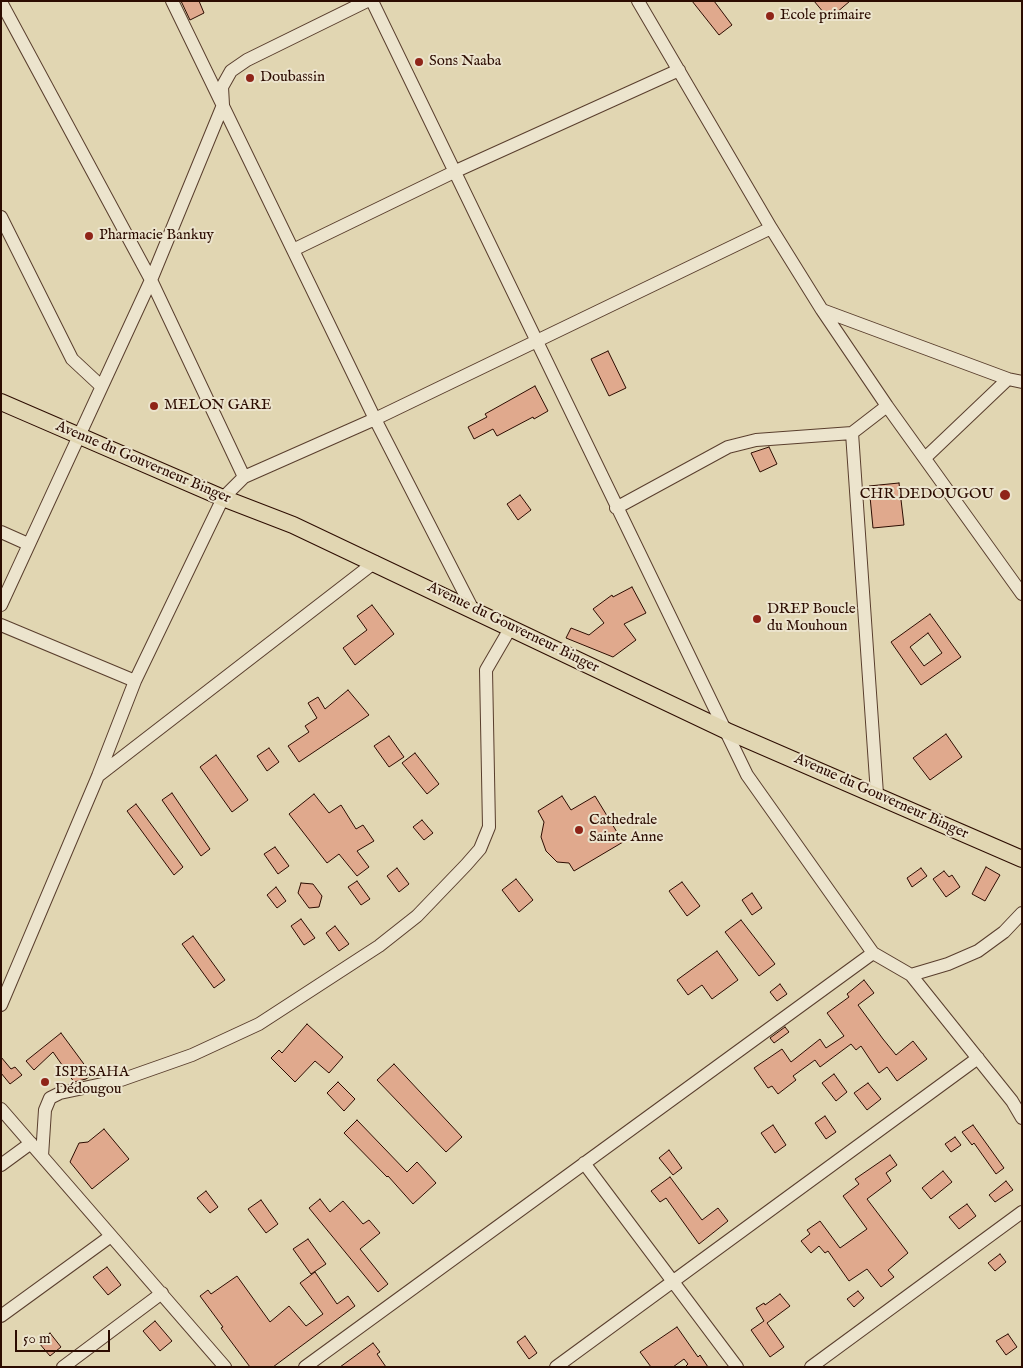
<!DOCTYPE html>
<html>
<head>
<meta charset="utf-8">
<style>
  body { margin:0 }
  #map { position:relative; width:1023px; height:1368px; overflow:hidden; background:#e1d6b2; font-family:"IM FELL English",serif }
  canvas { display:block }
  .frame { position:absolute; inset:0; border:2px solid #2c0c01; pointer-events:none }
  .scale { position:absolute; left:15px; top:1330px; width:95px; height:22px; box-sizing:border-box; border:2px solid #2c0c01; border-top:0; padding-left:6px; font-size:15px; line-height:18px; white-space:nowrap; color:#2c0c01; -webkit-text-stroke:4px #ece4cd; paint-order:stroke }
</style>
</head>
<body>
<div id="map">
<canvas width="1023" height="1368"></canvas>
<div class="frame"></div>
<div class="scale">50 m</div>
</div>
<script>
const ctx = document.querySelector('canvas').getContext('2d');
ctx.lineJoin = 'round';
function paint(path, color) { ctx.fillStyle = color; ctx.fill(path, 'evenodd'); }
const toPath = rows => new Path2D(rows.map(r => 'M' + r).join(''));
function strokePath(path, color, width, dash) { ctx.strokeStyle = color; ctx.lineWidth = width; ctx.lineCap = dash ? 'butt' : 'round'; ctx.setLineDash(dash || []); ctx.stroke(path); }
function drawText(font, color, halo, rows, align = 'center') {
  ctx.font = font + ' "IM FELL English",serif'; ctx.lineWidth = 4; ctx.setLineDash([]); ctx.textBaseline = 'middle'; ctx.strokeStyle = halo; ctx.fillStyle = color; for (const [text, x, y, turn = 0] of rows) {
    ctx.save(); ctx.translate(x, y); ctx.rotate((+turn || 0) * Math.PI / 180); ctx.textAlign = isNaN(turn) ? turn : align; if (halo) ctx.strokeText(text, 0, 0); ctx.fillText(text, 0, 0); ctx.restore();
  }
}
const building = toPath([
  [181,1,199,1,204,13,190,20,181,1],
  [692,1,714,1,732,25,719,35,692,1],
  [814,1,850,1,829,19,814,1],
  [608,351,626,388,609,396,591,359,608,351],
  [535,386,548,411,534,419,533,417,497,436,493,429,474,439,468,427,487,417,485,414,535,386],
  [769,447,777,464,760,472,751,453,769,447],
  [899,483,904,525,873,528,869,486,899,483],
  [520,495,531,510,518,520,507,504,520,495],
  [632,587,646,613,624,624,636,640,613,657,566,638,571,628,589,635,604,623,593,609,612,595,613,597,632,587],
  [372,605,394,634,355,665,343,648,367,630,357,616,372,605],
  [930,614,961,657,921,685,891,642,930,614],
  [928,633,942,653,924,666,910,647,928,633],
  [348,690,369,715,299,762,288,746,309,732,305,726,317,718,308,703,318,697,325,709,348,690],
  [946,734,962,757,930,780,913,758,946,734],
  [389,736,404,757,389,767,374,746,389,736],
  [269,748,279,762,267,771,257,756,269,748],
  [415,753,439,784,427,794,402,763,415,753],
  [216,755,248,800,232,812,200,767,216,755],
  [172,793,210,849,201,856,162,800,172,793],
  [314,794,329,813,341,805,356,829,363,825,374,841,357,851,369,867,357,876,339,854,327,863,289,814,314,794],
  [562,796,571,810,595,796,623,842,574,871,569,863,557,862,546,851,541,837,544,822,538,811,562,796],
  [136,804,183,867,174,875,127,811,136,804],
  [422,820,433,833,424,840,413,827,422,820],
  [275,847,289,866,278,874,264,854,275,847],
  [986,867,1000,875,985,901,972,894,986,867],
  [397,868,409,884,399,892,387,876,397,868],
  [921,868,927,876,912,887,907,878,921,868],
  [944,871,949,877,952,875,960,887,946,897,933,879,944,871],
  [516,879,533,900,519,912,502,890,516,879],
  [357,881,370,899,361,905,348,887,357,881],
  [682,882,700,906,687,916,669,891,682,882],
  [301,883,313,884,322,896,319,907,309,908,298,893,301,883],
  [276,887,286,901,277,908,267,895,276,887],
  [752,893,762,908,752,915,742,900,752,893],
  [301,919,315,938,304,945,291,926,301,919],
  [741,920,775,964,759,976,725,932,741,920],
  [335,926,349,944,339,951,326,933,335,926],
  [193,936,225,980,214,988,182,944,193,936],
  [717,951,738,980,712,999,702,985,688,995,677,980,717,951],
  [864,980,874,993,858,1005,883,1039,896,1055,913,1041,927,1059,897,1081,887,1067,879,1073,861,1046,856,1050,851,1044,820,1067,815,1060,793,1076,796,1080,778,1094,772,1086,768,1088,754,1068,782,1049,791,1062,820,1039,826,1048,844,1036,827,1013,849,997,847,994,864,980],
  [780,984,787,994,777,1001,770,992,780,984],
  [307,1024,343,1057,329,1073,315,1061,295,1082,271,1058,279,1050,282,1053,307,1024],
  [785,1027,789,1032,774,1043,770,1038,785,1027],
  [61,1033,92,1075,86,1079,74,1082,53,1052,34,1070,26,1061,61,1033],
  [1,1057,11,1069,15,1067,22,1075,10,1084,1,1073,1,1057],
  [394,1064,462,1137,446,1152,377,1080,394,1064],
  [834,1074,847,1092,836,1101,822,1083,834,1074],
  [338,1082,355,1099,344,1111,327,1093,338,1082],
  [868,1083,881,1099,867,1110,854,1093,868,1083],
  [825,1116,836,1132,826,1139,815,1123,825,1116],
  [357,1120,407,1172,417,1162,436,1183,413,1204,388,1176,387,1177,344,1133,357,1120],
  [773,1125,786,1145,775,1153,761,1133,773,1125],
  [973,1125,1004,1168,996,1174,974,1143,972,1145,962,1132,973,1125],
  [104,1129,129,1159,92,1189,70,1162,79,1143,88,1142,104,1129],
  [955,1137,961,1145,951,1152,945,1144,955,1137],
  [669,1150,682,1168,673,1175,659,1158,669,1150],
  [890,1155,897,1165,886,1173,891,1181,867,1199,908,1253,888,1270,894,1277,881,1287,867,1269,849,1281,828,1251,825,1253,819,1246,811,1253,801,1241,810,1234,807,1230,820,1221,840,1248,867,1229,843,1196,859,1184,855,1179,890,1155],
  [943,1171,952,1182,931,1199,922,1188,943,1171],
  [670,1177,702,1220,718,1208,728,1221,699,1244,666,1198,660,1202,651,1191,670,1177],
  [1006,1181,1013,1190,995,1202,989,1195,1006,1181],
  [206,1191,218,1207,210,1213,197,1198,206,1191],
  [320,1199,330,1212,343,1201,363,1224,369,1220,380,1233,360,1249,388,1284,378,1292,309,1208,320,1199],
  [261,1200,278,1224,266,1233,248,1209,261,1200],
  [967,1204,976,1216,959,1229,949,1217,967,1204],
  [308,1239,326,1264,311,1274,293,1249,308,1239],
  [1000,1254,1006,1262,995,1271,988,1263,1000,1254],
  [107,1267,121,1285,108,1295,93,1277,107,1267],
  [315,1272,337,1304,348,1296,355,1306,273,1367,250,1367,221,1328,223,1327,200,1296,208,1290,211,1294,237,1276,270,1322,289,1306,306,1326,323,1314,300,1283,315,1272],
  [858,1291,864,1298,854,1307,847,1299,858,1291],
  [780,1294,790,1306,767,1323,784,1347,770,1357,751,1330,764,1321,756,1308,764,1303,765,1305,780,1294],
  [155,1321,172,1341,160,1351,143,1331,155,1321],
  [677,1327,698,1357,700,1355,708,1367,685,1367,688,1364,684,1359,673,1367,651,1367,640,1352,677,1327],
  [50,1333,61,1347,50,1356,39,1343,50,1333],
  [1008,1334,1017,1347,1006,1355,996,1341,1008,1334],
  [525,1336,537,1353,529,1359,517,1342,525,1336],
  [373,1343,380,1352,377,1354,386,1367,340,1367,373,1343]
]);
const minor = toPath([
  [172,1,375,419,472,608],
  [372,1,747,775,873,953,911,975,1012,1101,1022,1118],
  [638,1,771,228,822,310,887,406,1022,594],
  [1,2,151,280,244,477],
  [1,217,72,359,101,386],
  [293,250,456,171,679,70],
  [822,310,1008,379,1022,382],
  [925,458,1008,379],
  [616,508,728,447,756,440,852,433],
  [1,532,28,544],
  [1,605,151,280,223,105,222,87,231,71,247,60,367,1],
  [1,625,135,681],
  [98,776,375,562],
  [877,794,852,433,887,406],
  [911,975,948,964,978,951,1004,932,1022,913],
  [1,1005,98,776,135,681,223,498,244,477,375,419,771,228],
  [1,1109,225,1367],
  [42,1156,45,1110,50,1098,60,1093,121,1080,192,1055,259,1024,379,946,417,916,466,865,480,849,489,827,486,670,511,627],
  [584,1163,737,1367],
  [1,1165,31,1143],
  [1,1316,111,1236],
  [63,1367,162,1293],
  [305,1367,873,953],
  [556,1367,978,1058],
  [811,1367,1022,1212]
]);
const major = toPath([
  [1,402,223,498,293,525,727,731,1022,859]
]);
const markers = [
  [770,16,5,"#8f2418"],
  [419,62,5,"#8f2418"],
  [250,78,5,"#8f2418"],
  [89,236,5,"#8f2418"],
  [154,406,5,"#8f2418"],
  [1005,495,6,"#8f2418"],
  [757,619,5,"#8f2418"],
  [579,830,5,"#8f2418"],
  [45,1082,5,"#8f2418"]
];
const poiNames = [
  ["Ecole primaire",780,16],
  ["Sons Naaba",429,62],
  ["Doubassin",260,78],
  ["Pharmacie Bankuy",99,236],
  ["MELON GARE",164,406],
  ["CHR DEDOUGOU",994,495,"right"],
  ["DREP Boucle",767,610],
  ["du Mouhoun",767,627],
  ["Cathedrale",589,821],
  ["Sainte Anne",589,838],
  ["ISPESAHA",55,1073],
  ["Dédougou",55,1090]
];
const streetNames = [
  ["Avenue du Gouverneur Binger",143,463,23],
  ["Avenue du Gouverneur Binger",513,628,26],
  ["Avenue du Gouverneur Binger",881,797,24]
];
paint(building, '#e0a98d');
strokePath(building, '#2c0c01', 1);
strokePath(minor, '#593e2d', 14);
strokePath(major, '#2c0c01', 18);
strokePath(minor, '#ece4cd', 12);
strokePath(major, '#e1d6b2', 16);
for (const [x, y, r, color] of markers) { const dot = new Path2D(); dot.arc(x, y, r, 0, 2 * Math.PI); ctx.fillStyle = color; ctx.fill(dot); strokePath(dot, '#ece4cd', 2); }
drawText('15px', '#2c0c01', '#ece4cd', poiNames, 'left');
drawText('15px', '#2c0c01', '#ece4cd', streetNames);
</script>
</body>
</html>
